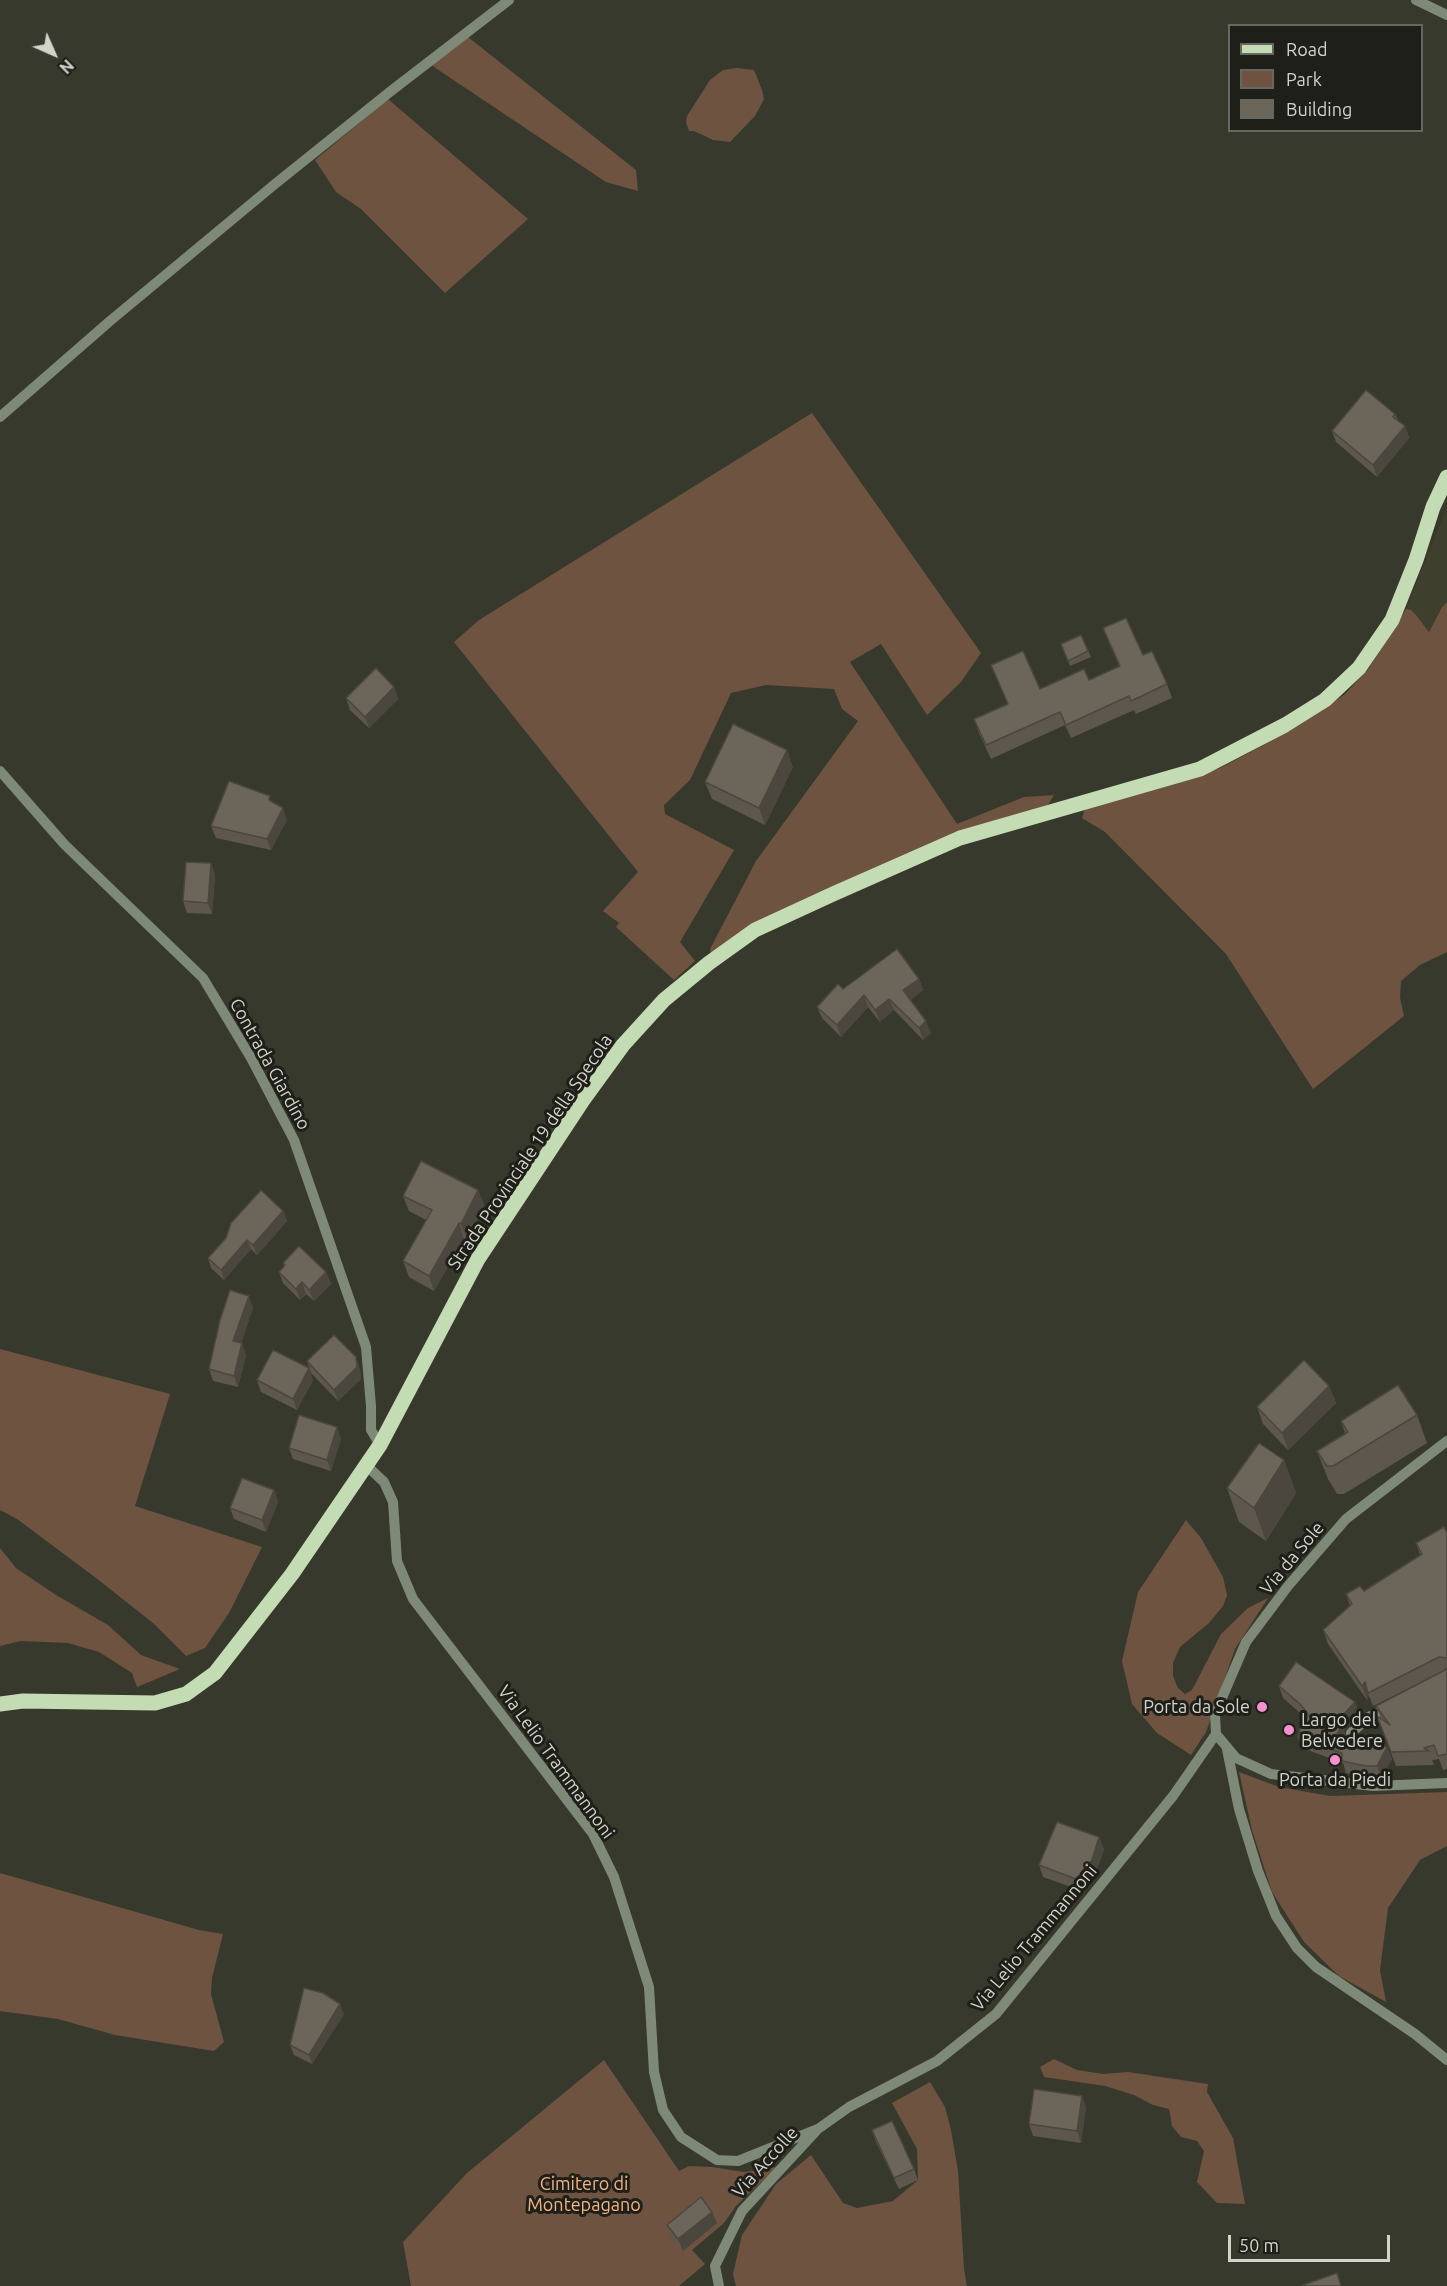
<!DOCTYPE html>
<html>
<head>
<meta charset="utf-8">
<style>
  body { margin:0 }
  #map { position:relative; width:1447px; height:2286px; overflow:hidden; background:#38392d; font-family:Ubuntu,sans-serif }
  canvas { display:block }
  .legend { position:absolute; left:1228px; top:24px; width:195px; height:108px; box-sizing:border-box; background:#1f1f1a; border:2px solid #676761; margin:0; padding:8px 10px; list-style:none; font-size:18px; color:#d3d3cc }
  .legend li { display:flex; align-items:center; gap:12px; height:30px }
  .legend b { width:30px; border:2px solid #676761 }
  .north { position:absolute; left:24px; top:24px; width:60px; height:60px; -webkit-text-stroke:4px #1f1f1a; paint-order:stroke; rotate:135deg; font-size:16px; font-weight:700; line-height:24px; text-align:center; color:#d3d3cc }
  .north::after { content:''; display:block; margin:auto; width:21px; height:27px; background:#d3d3cc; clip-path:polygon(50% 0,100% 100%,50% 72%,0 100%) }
  .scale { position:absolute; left:1228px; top:2235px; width:162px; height:27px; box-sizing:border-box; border:3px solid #d3d3cc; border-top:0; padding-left:8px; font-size:18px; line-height:21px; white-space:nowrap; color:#d3d3cc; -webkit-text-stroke:4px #1f1f1a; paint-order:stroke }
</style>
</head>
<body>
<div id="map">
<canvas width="1447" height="2286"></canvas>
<ul class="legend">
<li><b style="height:8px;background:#c4dcb4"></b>Road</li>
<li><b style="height:16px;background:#6d5340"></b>Park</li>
<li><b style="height:16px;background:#6c6559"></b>Building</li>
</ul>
<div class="north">N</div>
<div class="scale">50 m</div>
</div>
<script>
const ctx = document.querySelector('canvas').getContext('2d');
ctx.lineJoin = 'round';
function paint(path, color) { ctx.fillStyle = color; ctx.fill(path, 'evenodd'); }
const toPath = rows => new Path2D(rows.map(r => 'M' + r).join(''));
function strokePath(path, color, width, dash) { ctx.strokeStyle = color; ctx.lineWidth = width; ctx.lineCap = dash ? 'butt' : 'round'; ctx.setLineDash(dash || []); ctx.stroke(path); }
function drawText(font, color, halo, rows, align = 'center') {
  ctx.font = font + ' Ubuntu,sans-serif'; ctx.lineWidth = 6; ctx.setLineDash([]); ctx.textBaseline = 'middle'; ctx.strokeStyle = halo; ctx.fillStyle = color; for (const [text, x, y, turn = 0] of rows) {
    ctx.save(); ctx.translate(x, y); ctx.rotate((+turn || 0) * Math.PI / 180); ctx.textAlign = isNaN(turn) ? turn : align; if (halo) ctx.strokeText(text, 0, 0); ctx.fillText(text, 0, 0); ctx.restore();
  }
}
const built = toPath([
  [1447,507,1447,602,1441,607,1429,632,1411,610,1406,609]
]);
const green = toPath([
  [468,37,636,170,638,191,606,182,431,65],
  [736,68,754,70,762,90,764,99,755,116,730,142,713,140,694,131,689,131,686,122,687,116,710,80,723,70],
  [388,99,528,219,445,293,361,209,336,192,315,160],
  [812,413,981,653,961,682,927,715,881,644,850,662,957,824,1024,797,1054,795,1047,807,711,957,710,949,756,861,858,721,842,709,834,689,766,685,731,693,690,780,664,805,665,814,734,850,680,942,695,961,674,980,616,927,619,923,603,911,638,872,454,642,479,620],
  [1447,602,1447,952,1420,965,1401,981,1400,998,1404,1016,1313,1089,1226,954,1105,832,1082,818,1086,806,1165,787,1220,768,1262,746,1344,695,1369,668,1406,609,1411,610,1416,615,1429,632,1442,607],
  [0,1349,170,1394,135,1506,262,1547,229,1613,205,1648,186,1656,153,1623,96,1578,17,1519,0,1510],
  [1186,1520,1201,1538,1223,1577,1227,1595,1223,1606,1209,1623,1180,1647,1173,1663,1173,1676,1178,1688,1185,1694,1192,1690,1221,1634,1248,1608,1268,1598,1235,1649,1206,1732,1191,1755,1157,1733,1132,1704,1122,1661,1138,1592],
  [0,1548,16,1568,56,1595,108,1625,141,1655,180,1669,137,1687,132,1673,99,1652,68,1643,20,1641,0,1646],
  [1239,1772,1279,1787,1330,1796,1447,1792,1447,1846,1420,1860,1388,1908,1380,1970,1386,2002,1339,1976,1304,1942,1272,1892,1252,1830],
  [0,1873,199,1930,223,1934,212,1978,211,1994,224,2042,214,2051,115,2035,58,2019,0,2011],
  [1054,2059,1077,2070,1103,2074,1128,2072,1208,2084,1207,2092,1233,2138,1245,2204,1217,2203,1197,2182,1204,2151,1197,2141,1181,2137,1172,2126,1169,2109,1153,2105,1134,2095,1105,2086,1044,2077,1040,2067],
  [604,2060,679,2171,689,2166,712,2167,744,2172,777,2167,736,2206,724,2223,692,2250,705,2264,679,2286,411,2286,403,2242,467,2173],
  [930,2082,945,2107,951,2130,958,2171,964,2269,967,2286,736,2286,733,2274,742,2235,776,2184,811,2155,843,2203,857,2208,893,2201,918,2180,917,2149,892,2103]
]);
const minor = toPath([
  [1416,0,1447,15],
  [0,417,110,321,275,184,391,91,509,0],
  [0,771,65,845,203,978,251,1058,294,1140,366,1347,371,1406,371,1430,380,1445],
  [366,1465,384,1482,393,1502,397,1561,413,1599,593,1834,614,1877,649,1987,654,2072,663,2110,681,2137,717,2160,738,2161,818,2129,849,2107,937,2061,996,2014,1173,1796,1216,1734],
  [1351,1733,1369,1717,1391,1706],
  [1216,1734,1215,1714,1246,1642,1288,1586,1346,1519,1447,1441],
  [1216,1734,1236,1758,1271,1774,1373,1786,1447,1783],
  [1227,1749,1239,1809,1258,1871,1276,1916,1297,1948,1316,1967,1415,2034,1447,2060],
  [719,2286,715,2266,742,2211,816,2131]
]);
const major = toPath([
  [0,1704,23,1701,155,1703,186,1694,215,1673,292,1574,380,1445,478,1259,583,1100,623,1045,664,1000,709,963,755,930,833,894,960,838,1200,769,1285,725,1325,700,1359,668,1392,620,1416,560,1433,507,1447,477]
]);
const wall = toPath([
  [1395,414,1398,420,1405,426,1409,438,1377,477,1336,442,1332,431],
  [1103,628,1143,655,1167,684,1172,698,1136,714,1134,710,1071,738,1065,725,991,759,979,733,974,719,1008,704,991,665,1040,689,1089,680,1119,666],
  [1081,635,1091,657,1070,666,1061,644],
  [394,687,398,699,369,728,350,710,346,698],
  [793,767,765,825,712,799,705,782],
  [273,802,287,820,271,850,216,838,211,826],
  [211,863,215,875,212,914,187,913,183,901],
  [919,979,923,990,910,1000,931,1033,923,1040,894,1010,880,1022,868,1007,841,1037,822,1018,817,1007,843,989],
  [478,1190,484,1205,467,1240,464,1239,434,1291,409,1277,403,1261,426,1220,409,1211,403,1196],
  [283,1211,287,1221,257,1255,251,1249,224,1280,211,1268,208,1258],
  [283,1263,326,1272,331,1284,314,1301,306,1294,300,1300,283,1283,279,1272,284,1267],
  [253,1308,241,1343,246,1355,238,1387,213,1381,209,1369],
  [307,1361,360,1369,361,1379,338,1401,311,1373],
  [257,1380,313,1380,297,1410,261,1392],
  [1329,1386,1336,1403,1288,1450,1263,1424,1257,1407],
  [1417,1415,1427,1443,1344,1494,1337,1494,1328,1479,1317,1451,1345,1433,1341,1421],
  [341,1439,331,1471,293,1459,289,1448],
  [1284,1460,1296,1493,1266,1541,1239,1522,1227,1488],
  [274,1490,278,1502,266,1532,234,1519,230,1508],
  [1447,1533,1447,1769,1443,1770,1439,1759,1432,1760,1434,1765,1396,1766,1377,1716,1381,1719,1376,1706,1445,1670,1373,1706,1369,1696,1367,1700,1328,1644,1323,1630,1350,1606,1346,1594,1364,1591,1420,1555,1416,1543],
  [1279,1686,1355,1702,1359,1714,1344,1730,1345,1736,1387,1747,1392,1759,1381,1778,1370,1778,1346,1773,1343,1763,1302,1748,1298,1737,1305,1726,1307,1719,1283,1698],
  [1099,1837,1104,1849,1096,1872,1080,1890,1043,1877,1039,1865],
  [344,2014,312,2064,294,2055,290,2045],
  [1086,2107,1081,2143,1033,2136,1029,2124],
  [872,2130,914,2169,918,2180,899,2189,876,2142],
  [712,2212,717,2223,683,2251,671,2236,667,2225]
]);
const shadedWall = toPath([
  [1405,426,1409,438,1377,477,1373,465],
  [394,687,398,699,369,728,365,717],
  [787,750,793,767,765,825,759,808],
  [283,808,287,820,271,850,267,839],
  [211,863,215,875,212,914,208,903],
  [919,979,923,990,908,1002,903,990],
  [864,995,868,1007,841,1037,837,1025],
  [889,999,894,1010,880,1022,875,1010],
  [926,1021,931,1033,923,1040,919,1028],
  [478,1190,484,1205,467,1240,461,1224],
  [283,1211,287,1221,257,1255,253,1245],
  [459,1223,464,1239,434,1291,429,1276],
  [247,1240,251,1249,224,1280,221,1270],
  [326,1272,331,1284,314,1301,309,1290],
  [302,1282,306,1294,300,1300,296,1289],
  [249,1296,253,1308,238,1353,233,1341],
  [242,1343,246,1355,238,1387,234,1376],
  [356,1357,360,1369,361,1379,338,1401,334,1390],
  [309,1368,313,1380,297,1410,293,1399],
  [1329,1386,1336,1403,1288,1450,1282,1433],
  [337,1427,341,1439,331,1471,327,1460],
  [1284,1460,1296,1493,1266,1541,1254,1508],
  [274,1490,278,1502,266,1532,262,1520],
  [1365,1682,1369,1696,1367,1700,1362,1686],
  [1355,1702,1359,1714,1344,1730,1346,1738,1337,1734,1340,1718],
  [1387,1747,1392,1759,1381,1778,1377,1766],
  [1099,1837,1104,1849,1096,1872,1080,1890,1076,1879],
  [340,2004,344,2014,312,2064,309,2055],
  [1082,2096,1086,2107,1081,2143,1077,2131],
  [712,2212,717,2223,683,2251,678,2239]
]);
const building = toPath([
  [1366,390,1395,414,1393,417,1405,426,1373,465,1332,431,1366,390],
  [1126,618,1143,655,1152,651,1167,684,1131,701,1129,696,1066,725,1060,712,986,745,974,719,1008,704,991,665,1023,651,1040,689,1084,669,1089,680,1120,666,1103,628,1126,618],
  [1081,635,1088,651,1068,661,1061,644,1081,635],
  [376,668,394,687,365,717,346,698,376,668],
  [733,724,787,750,759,808,705,782,733,724],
  [229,781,270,796,269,800,283,808,267,839,211,826,229,781],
  [186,862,211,863,208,903,183,901,186,862],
  [897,949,919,979,903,990,926,1021,919,1028,889,999,875,1010,864,995,837,1025,817,1007,838,984,843,989,897,949],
  [421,1161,478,1190,461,1224,459,1223,429,1276,403,1261,432,1210,403,1196,421,1161],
  [261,1190,283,1211,253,1245,247,1240,221,1270,208,1258,226,1238,231,1223,261,1190],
  [299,1246,326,1272,309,1290,302,1282,296,1289,279,1272,285,1265,283,1263,299,1246],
  [230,1290,249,1296,233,1341,242,1343,234,1376,209,1369,220,1320,230,1290],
  [334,1335,356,1357,357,1367,334,1390,307,1361,334,1335],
  [273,1350,309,1368,293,1399,257,1380,273,1350],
  [1304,1360,1329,1386,1282,1433,1257,1407,1304,1360],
  [1398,1385,1417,1415,1333,1466,1327,1466,1317,1451,1348,1432,1341,1421,1398,1385],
  [299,1415,337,1427,327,1460,289,1448,299,1415],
  [1259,1443,1284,1460,1254,1508,1227,1488,1259,1443],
  [242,1478,274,1490,262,1520,230,1508,242,1478],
  [1444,1527,1447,1533,1447,1659,1447,1658,1439,1657,1368,1693,1365,1682,1362,1686,1323,1630,1352,1604,1346,1594,1360,1586,1364,1591,1422,1554,1416,1543,1444,1527],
  [1296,1662,1355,1702,1340,1718,1341,1727,1337,1734,1387,1747,1377,1766,1366,1766,1342,1761,1342,1753,1298,1737,1301,1725,1305,1726,1308,1714,1300,1704,1279,1686,1296,1662],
  [1447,1668,1447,1754,1438,1756,1434,1745,1424,1748,1429,1751,1391,1752,1377,1716,1390,1725,1376,1706,1445,1670,1447,1668],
  [1057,1822,1099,1837,1092,1860,1076,1879,1039,1865,1057,1822],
  [304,1988,323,1993,340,2004,309,2055,290,2045,304,1988],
  [1034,2089,1082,2096,1077,2131,1029,2124,1034,2089],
  [892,2121,914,2169,894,2178,872,2130,892,2121],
  [701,2197,712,2212,678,2239,667,2225,701,2197],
  [1337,2273,1341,2286,1303,2286,1303,2285,1337,2273]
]);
const markers = [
  [1262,1707,6,"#f790ce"],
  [1289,1730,6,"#f790ce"],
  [1335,1760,6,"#f790ce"]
];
const streetNames = [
  ["Contrada Giardino",270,1064,61],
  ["Strada Provinciale 19 della Specola",530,1152,-56],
  ["Via da Sole",1292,1558,-50],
  ["Via Lelio Trammannoni",556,1762,54],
  ["Via Lelio Trammannoni",1034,1938,-50],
  ["Via Accolle",765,2162,-48]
];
const poiNames = [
  ["Porta da Sole",1250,1707],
  ["Largo del",1301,1720,"left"],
  ["Belvedere",1301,1741,"left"],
  ["Porta da Piedi",1335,1780,"center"]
];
const parkNames = [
  ["Cimitero di",584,2184],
  ["Montepagano",584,2205]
];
paint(built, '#3e3f2c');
paint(green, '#6d5340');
strokePath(minor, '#7e8a77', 10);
strokePath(major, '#c4dcb4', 15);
paint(wall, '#5d574d');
paint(shadedWall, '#4c473e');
paint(building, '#6c6559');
strokePath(building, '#4c473e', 1.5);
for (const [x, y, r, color] of markers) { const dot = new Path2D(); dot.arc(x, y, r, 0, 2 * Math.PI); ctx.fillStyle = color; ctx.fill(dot); strokePath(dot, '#1f1f1a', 2); }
drawText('18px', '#d3d3cc', '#1f1f1a', streetNames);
drawText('18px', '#d3d3cc', '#1f1f1a', poiNames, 'right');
drawText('18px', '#f4b382', '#1f1f1a', parkNames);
</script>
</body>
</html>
